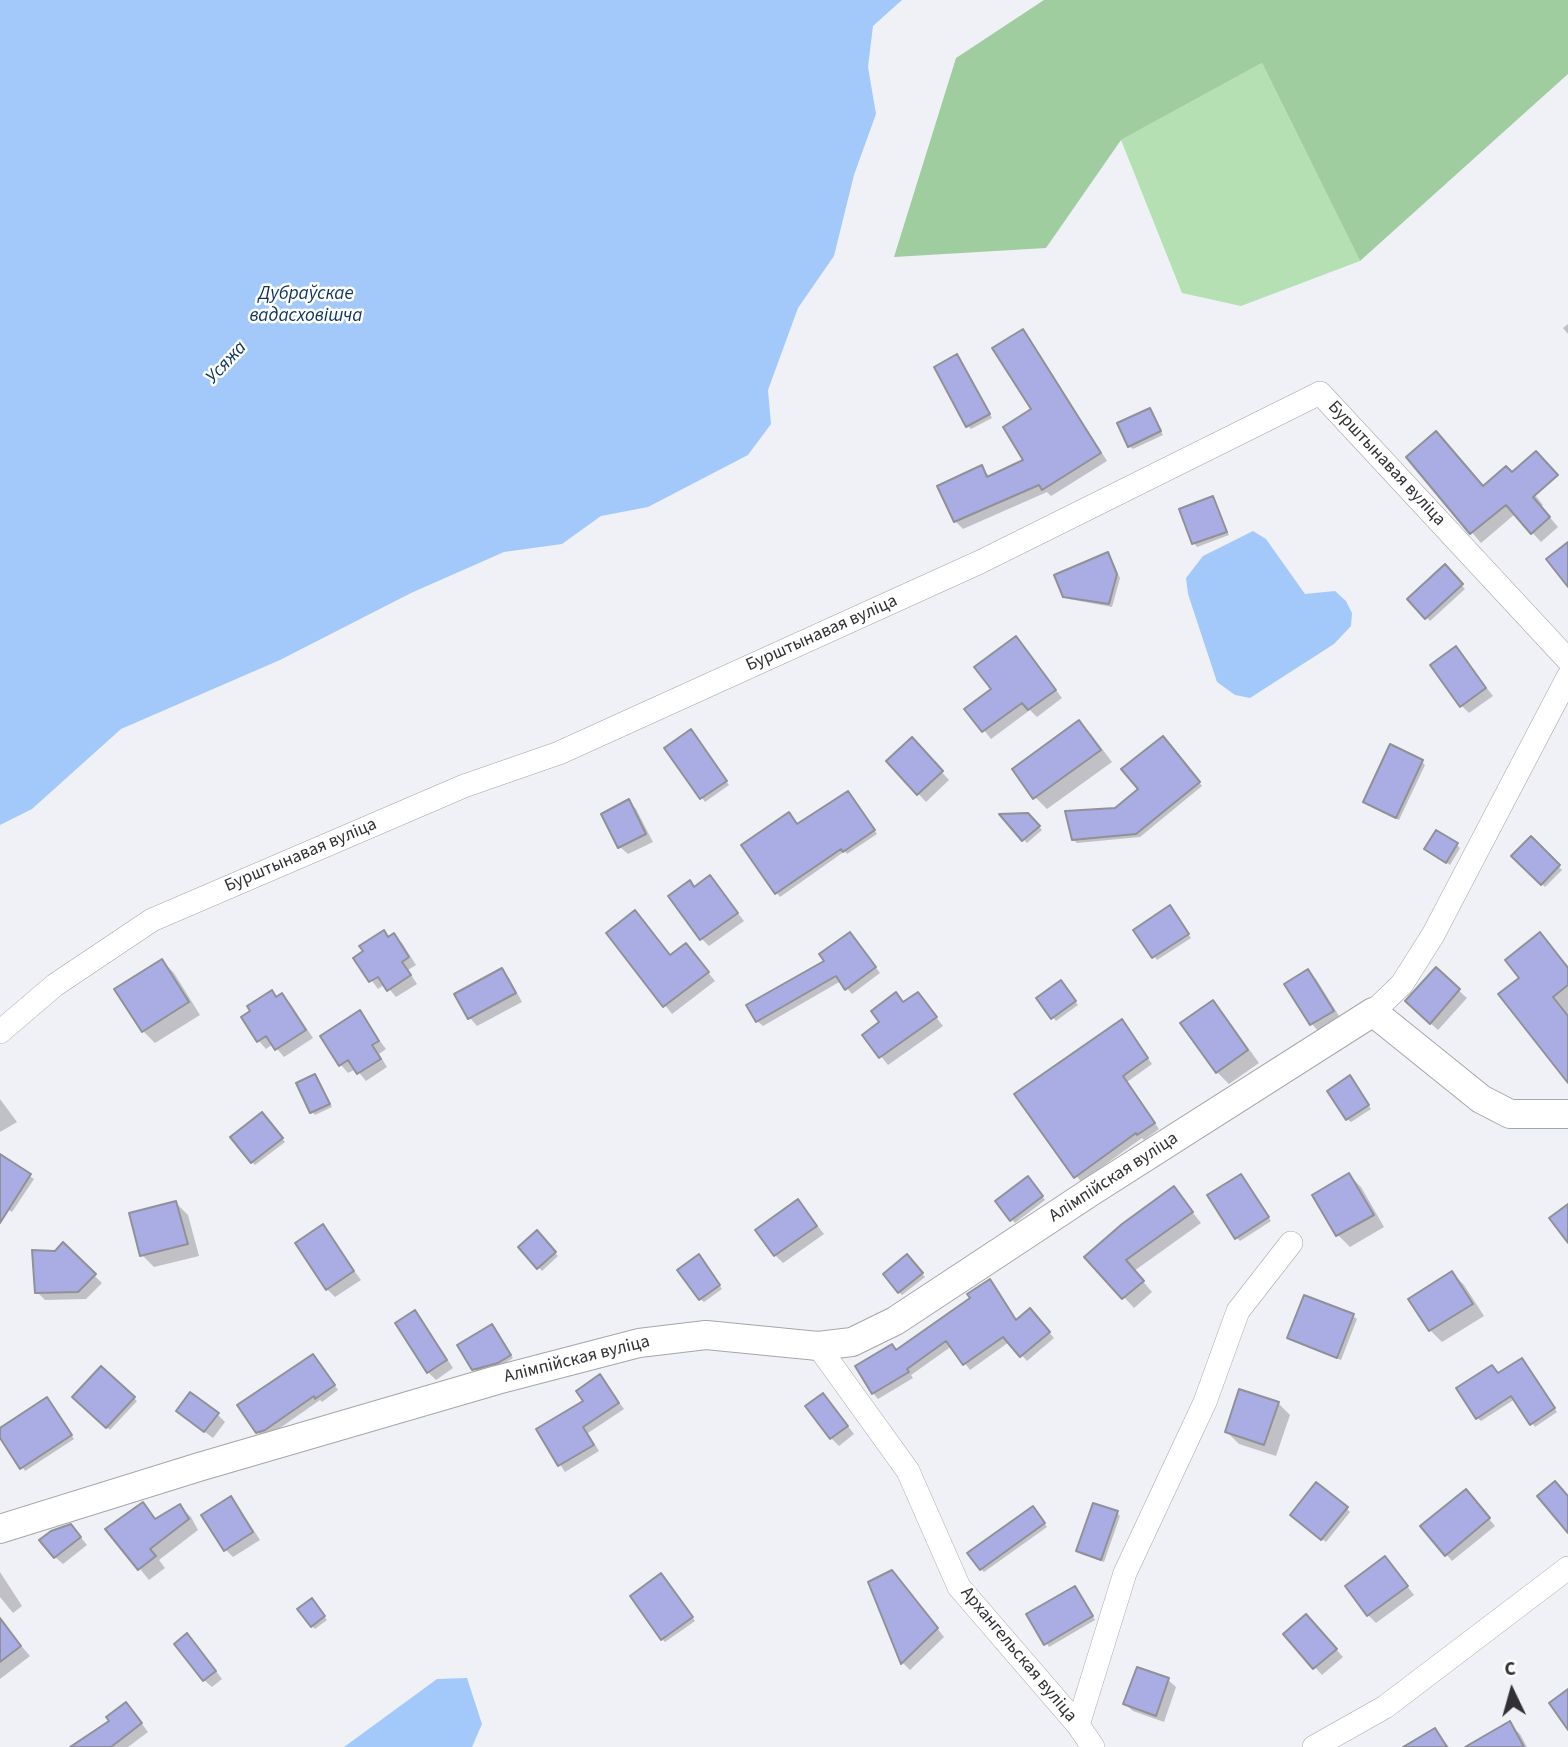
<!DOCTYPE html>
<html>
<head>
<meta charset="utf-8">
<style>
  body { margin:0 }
  #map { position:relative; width:1568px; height:1747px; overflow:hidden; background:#f0f1f7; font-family:"Source Sans 3",sans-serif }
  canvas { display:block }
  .north { position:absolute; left:1477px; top:1656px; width:70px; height:70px; -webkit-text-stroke:5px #fff; paint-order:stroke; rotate:355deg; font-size:19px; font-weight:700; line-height:28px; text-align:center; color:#313134 }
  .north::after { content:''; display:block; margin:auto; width:24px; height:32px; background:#313134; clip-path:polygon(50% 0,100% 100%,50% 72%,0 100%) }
</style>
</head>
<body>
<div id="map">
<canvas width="1568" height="1747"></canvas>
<div class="north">С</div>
</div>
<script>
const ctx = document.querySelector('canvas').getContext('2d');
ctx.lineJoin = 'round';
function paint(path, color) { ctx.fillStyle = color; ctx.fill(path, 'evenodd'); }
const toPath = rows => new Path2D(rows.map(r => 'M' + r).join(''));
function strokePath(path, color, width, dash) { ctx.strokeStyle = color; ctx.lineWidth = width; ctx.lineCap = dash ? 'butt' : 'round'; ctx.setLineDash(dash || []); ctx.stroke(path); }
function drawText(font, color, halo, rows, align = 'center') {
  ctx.font = font + ' "Source Sans 3",sans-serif'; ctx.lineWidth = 5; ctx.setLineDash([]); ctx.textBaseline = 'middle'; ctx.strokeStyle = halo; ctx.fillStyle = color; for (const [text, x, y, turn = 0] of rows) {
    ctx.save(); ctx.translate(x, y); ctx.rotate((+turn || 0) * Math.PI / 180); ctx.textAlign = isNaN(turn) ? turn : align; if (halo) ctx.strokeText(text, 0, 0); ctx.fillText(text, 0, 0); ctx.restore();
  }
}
const green = toPath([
  [1262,63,1360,261,1241,306,1182,293,1121,140]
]);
const forest = toPath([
  [1044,0,1568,0,1568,74,1360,261,1262,63,1121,140,1046,248,894,257,956,58]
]);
const water = toPath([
  [0,0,902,0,873,26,868,67,876,114,854,175,834,256,798,308,768,390,771,424,748,455,648,507,601,516,562,544,504,552,411,593,280,660,121,729,32,809,0,825],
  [1253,531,1266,539,1305,594,1335,591,1346,601,1352,613,1351,626,1334,644,1250,698,1235,695,1217,682,1188,594,1186,578,1203,556],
  [467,1678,482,1724,472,1747,344,1747,437,1679]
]);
const shadow = toPath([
  [1568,324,1568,334,1563,328],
  [1022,331,1030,339,1107,461,1051,496,1047,492,963,529,955,521,981,467,990,477,1026,461,1034,410],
  [960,360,992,418,971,429,968,426],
  [1150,411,1163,435,1133,449,1129,446],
  [1408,457,1483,488,1512,475,1524,481,1543,505,1541,507,1558,527,1541,542,1515,514,1481,543],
  [1213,498,1229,535,1197,547,1194,543],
  [1108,554,1120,578,1112,607,1069,599,1065,596],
  [1445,567,1465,589,1430,621,1409,600],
  [1016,638,1062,698,1037,717,1030,710,991,739,967,709,993,689],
  [1456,649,1493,696,1469,713,1462,706],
  [1079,722,1091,734,1112,762,1047,809,1035,797],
  [694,735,729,785,705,802,666,749],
  [1166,742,1202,786,1140,837,1077,843,1073,839,1140,790],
  [919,747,949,780,926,802,888,761],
  [1422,762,1425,765,1399,820,1365,802],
  [851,796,877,834,847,854,845,851,780,897,743,845,798,826],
  [628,801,636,809,653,842,628,854,620,847],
  [1028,814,1042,830,1027,843,1003,816],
  [1531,839,1562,870,1545,887,1514,856],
  [1457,845,1460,848,1450,865,1426,849],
  [710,877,744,921,709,946,702,939,695,888],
  [1173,911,1191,938,1157,960,1136,930],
  [384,932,390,938,394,936,402,943,416,965,408,970,417,984,396,997,385,984,378,989,355,958],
  [608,933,671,957,686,945,715,981,672,1014],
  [1540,935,1568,966,1568,1078,1521,978],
  [855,939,880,973,852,994,841,981,763,1026,757,1021],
  [162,961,174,973,200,1015,155,1043,143,1031],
  [502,970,509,978,522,1002,477,1026,470,1018,457,995],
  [1436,970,1467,998,1438,1030,1415,1009],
  [1308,971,1316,979,1341,1019,1319,1032,1312,1024,1287,984],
  [1064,986,1078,1005,1056,1021,1038,998],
  [272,992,278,998,282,995,290,1003,313,1038,284,1057,273,1044,266,1049,259,1041],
  [918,994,943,1026,888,1065,864,1035,882,1023,896,995,905,1003],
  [1212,1002,1224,1014,1259,1063,1229,1084,1217,1072],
  [359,1013,386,1049,379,1054,387,1067,366,1081,356,1069,348,1073,341,1065],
  [1127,1027,1152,1064,1127,1082,1159,1129,1144,1140,1142,1138,1081,1182,1016,1095],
  [314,1076,332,1107,315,1115,312,1112],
  [1353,1081,1371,1109,1351,1122,1347,1119],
  [0,1099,17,1122,0,1132],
  [266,1117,285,1142,255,1165,252,1162],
  [0,1156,34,1179,12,1212,0,1204],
  [1349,1175,1361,1187,1384,1227,1350,1247,1338,1235,1314,1195],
  [1244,1179,1271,1221,1240,1241,1237,1238],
  [1031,1181,1045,1200,1015,1223,997,1201],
  [1174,1189,1201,1223,1134,1271,1152,1292,1134,1308,1087,1257],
  [798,1201,824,1234,783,1263,775,1255],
  [176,1203,188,1215,199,1256,154,1267,142,1255],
  [322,1227,361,1280,335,1297,327,1289],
  [537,1232,558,1256,542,1271,520,1247],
  [63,1245,102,1283,86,1299,45,1300,37,1292,55,1253],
  [702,1260,722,1289,704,1302,700,1299],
  [910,1260,925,1277,902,1295,899,1292],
  [1452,1273,1464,1285,1484,1316,1442,1342,1430,1330,1411,1299],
  [995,1287,1017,1321,1035,1316,1054,1338,1027,1361,1009,1342,970,1370,952,1346,911,1375,913,1378,878,1399,873,1393,897,1351],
  [415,1312,422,1320,453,1368,436,1380,428,1372],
  [1353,1316,1357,1319,1341,1360,1292,1341,1289,1338],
  [492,1326,513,1358,502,1365,477,1372,474,1369],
  [318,1361,338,1390,322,1402,320,1400,270,1435,263,1437,258,1432],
  [1525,1363,1557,1412,1535,1427,1515,1399,1481,1421,1477,1418,1498,1375],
  [101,1368,137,1401,110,1430,75,1397],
  [600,1377,624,1409,588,1433,599,1451,565,1472,538,1430,586,1402],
  [823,1395,854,1434,839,1446,831,1438],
  [50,1403,74,1439,25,1471,0,1435,0,1430],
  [1278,1403,1290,1415,1276,1456,1239,1444,1227,1432],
  [217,1414,225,1422,213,1438,186,1418],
  [231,1498,238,1506,260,1540,233,1557,225,1549],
  [1472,1498,1495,1526,1452,1561,1446,1554],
  [143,1504,157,1520,180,1506,191,1517,198,1530,159,1560,165,1568,149,1580,108,1529],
  [1347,1509,1350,1512,1326,1542,1296,1518],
  [1036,1511,1047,1527,984,1572,981,1569],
  [1117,1513,1120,1516,1104,1562,1081,1554,1078,1551],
  [78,1534,87,1545,63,1564,55,1557],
  [1385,1558,1414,1595,1376,1623,1368,1615],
  [0,1572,22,1606,13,1613,0,1597],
  [664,1579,695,1621,665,1642,662,1639],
  [900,1580,944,1637,910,1670,903,1663,870,1582],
  [1075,1588,1095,1620,1049,1647,1029,1615],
  [315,1604,327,1620,315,1629,312,1626],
  [0,1621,30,1656,0,1679],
  [1314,1624,1343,1657,1322,1675,1285,1634],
  [195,1643,222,1679,212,1687,204,1680],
  [1168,1680,1176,1687,1164,1722,1133,1711,1125,1704],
  [133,1712,148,1732,128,1747,73,1747,111,1721],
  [1509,1724,1520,1734,1527,1747,1468,1747],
  [1435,1730,1449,1747,1407,1747]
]);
const building = toPath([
  [1023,329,1101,453,1042,490,1039,485,954,522,937,486,982,465,987,477,1023,460,1003,427,1031,409,992,348,1023,329],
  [957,354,990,414,966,427,934,367,957,354],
  [1150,408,1161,431,1128,447,1117,423,1150,408],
  [1436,431,1483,486,1506,466,1512,472,1536,451,1558,475,1533,497,1550,517,1531,534,1506,505,1470,534,1406,457,1436,431],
  [1213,496,1227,532,1192,544,1179,509,1213,496],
  [1568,542,1568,587,1546,559,1568,542],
  [1108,552,1117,574,1109,604,1063,597,1054,575,1108,552],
  [1445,564,1463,584,1425,619,1407,599,1445,564],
  [1016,636,1056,690,1028,710,1022,703,982,732,964,709,991,689,974,667,1016,636],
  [1456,646,1486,688,1460,707,1430,665,1456,646],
  [1079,720,1101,750,1033,799,1012,769,1079,720],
  [691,729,727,781,700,799,664,748,691,729],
  [1163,736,1200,782,1136,834,1072,840,1065,811,1115,808,1138,789,1121,769,1163,736],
  [912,737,943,771,917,795,886,761,912,737],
  [1390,744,1423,760,1396,818,1363,802,1390,744],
  [848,791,875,830,843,852,841,849,775,894,741,845,789,812,797,824,848,791],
  [629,799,646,834,618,848,601,814,629,799],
  [1028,813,1040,826,1022,841,999,814,1028,813],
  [1436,830,1458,843,1446,863,1424,849,1436,830],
  [1531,836,1560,865,1541,885,1511,856,1531,836],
  [710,875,738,913,700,940,668,896,690,880,694,887,710,875],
  [1170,905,1189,934,1152,958,1133,930,1170,905],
  [635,910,670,955,686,943,709,972,663,1007,606,933,635,910],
  [384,930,388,937,394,933,409,957,402,962,411,975,387,991,378,977,369,982,353,958,363,951,359,946,384,930],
  [850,932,876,967,845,990,836,976,756,1022,746,1005,824,961,819,954,850,932],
  [1540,932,1568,968,1568,985,1553,997,1568,1016,1568,1083,1498,994,1519,978,1505,960,1540,932],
  [162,959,189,1002,142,1032,114,989,162,959],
  [1436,967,1460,989,1430,1024,1405,1001,1436,967],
  [502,968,516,993,468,1019,454,994,502,968],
  [1308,969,1334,1011,1310,1025,1284,984,1308,969],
  [1061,980,1076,1001,1051,1019,1036,998,1061,980],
  [272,990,276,997,282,993,306,1030,275,1050,266,1036,257,1042,241,1017,250,1011,247,1006,272,990],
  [896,992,903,1002,918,992,937,1017,879,1058,862,1035,879,1022,871,1011,896,992],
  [1213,1000,1248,1050,1216,1073,1180,1023,1213,1000],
  [360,1010,379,1041,372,1045,381,1059,357,1074,348,1060,339,1066,320,1036,360,1010],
  [1122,1019,1148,1058,1123,1076,1155,1123,1137,1135,1136,1133,1074,1178,1014,1094,1122,1019],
  [315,1074,330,1104,310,1113,296,1083,315,1074],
  [1350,1075,1369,1105,1346,1120,1327,1091,1350,1075],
  [262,1112,283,1138,251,1163,230,1137,262,1112],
  [0,1154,31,1174,0,1223,0,1154],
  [1349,1173,1374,1215,1336,1236,1312,1195,1349,1173],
  [1241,1174,1269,1217,1235,1239,1207,1195,1241,1174],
  [1028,1176,1043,1196,1010,1221,995,1201,1028,1176],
  [1174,1186,1193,1212,1126,1260,1144,1281,1122,1299,1084,1257,1122,1224,1174,1186],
  [798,1199,817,1226,774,1256,755,1230,798,1199],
  [176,1201,188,1244,140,1256,129,1213,176,1201],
  [1568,1204,1568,1243,1549,1218,1568,1204],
  [323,1224,354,1271,326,1290,295,1243,323,1224],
  [537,1230,556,1252,537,1269,518,1247,537,1230],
  [63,1242,96,1274,78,1292,35,1293,32,1250,55,1251,63,1242],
  [699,1254,720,1285,699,1300,677,1270,699,1254],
  [907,1254,923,1273,898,1293,883,1274,907,1254],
  [1452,1271,1473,1304,1429,1331,1408,1299,1452,1271],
  [990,1279,1016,1320,1030,1308,1050,1332,1020,1357,1003,1337,963,1365,946,1341,907,1369,909,1372,872,1394,855,1366,892,1344,896,1350,970,1298,967,1294,990,1279],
  [1304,1295,1354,1314,1337,1358,1287,1338,1304,1295],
  [415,1310,447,1360,427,1373,395,1323,415,1310],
  [492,1324,511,1355,498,1363,472,1370,457,1345,492,1324],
  [313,1354,335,1385,315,1399,314,1396,265,1430,256,1433,237,1405,313,1354],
  [1522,1358,1555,1408,1530,1425,1511,1396,1476,1419,1456,1388,1492,1365,1498,1373,1522,1358],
  [101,1366,135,1397,106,1428,72,1397,101,1366],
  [600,1374,619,1403,583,1427,594,1445,558,1466,536,1429,583,1401,576,1391,600,1374],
  [1239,1389,1279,1402,1264,1445,1225,1432,1239,1389],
  [190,1392,219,1413,204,1432,176,1411,190,1392],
  [823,1393,848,1426,830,1439,805,1406,823,1393],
  [47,1397,72,1435,20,1469,0,1438,0,1428,47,1397],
  [1555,1481,1568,1496,1568,1533,1537,1496,1555,1481],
  [1316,1482,1348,1507,1321,1540,1290,1515,1316,1482],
  [1466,1489,1490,1518,1445,1556,1420,1526,1466,1489],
  [231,1496,253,1532,224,1551,201,1515,231,1496],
  [143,1502,155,1519,180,1504,189,1519,150,1549,156,1556,138,1570,105,1529,143,1502],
  [1093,1503,1118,1511,1101,1560,1076,1551,1093,1503],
  [1033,1506,1045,1523,980,1570,967,1553,1033,1506],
  [71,1524,81,1537,54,1558,39,1540,51,1531,71,1524],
  [1385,1556,1408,1586,1367,1616,1345,1586,1385,1556],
  [892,1570,938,1628,901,1664,868,1582,892,1570],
  [661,1573,693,1617,661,1640,630,1596,661,1573],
  [1075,1586,1093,1616,1044,1645,1026,1614,1075,1586],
  [312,1598,325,1616,311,1627,297,1609,312,1598],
  [1306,1614,1337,1649,1313,1669,1283,1634,1306,1614],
  [0,1618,21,1646,0,1662,0,1618],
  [187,1633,216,1671,203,1681,174,1644,187,1633],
  [1137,1667,1169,1678,1156,1716,1123,1704,1137,1667],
  [1568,1689,1568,1730,1549,1703,1568,1689],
  [126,1702,142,1723,111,1747,70,1747,109,1721,106,1717,126,1702],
  [1510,1721,1524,1747,1465,1747,1510,1721],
  [1435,1728,1447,1747,1403,1747,1435,1728]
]);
const minor = toPath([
  [1373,1012,1402,984,1433,935,1568,677],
  [0,1032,55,985,152,920,464,786,559,753,980,562,1320,393,1568,660],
  [818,1346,908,1471,959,1587,1078,1725,1093,1747],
  [1078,1725,1125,1573,1205,1402,1238,1311,1291,1243],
  [1314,1747,1385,1707,1568,1568]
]);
const tertiary = toPath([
  [0,1529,199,1467,497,1380,639,1343,706,1335,818,1346,852,1342,895,1321,1092,1191,1373,1012,1481,1099,1510,1114,1568,1114]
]);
const streetNames = [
  ["Бурштынавая вуліца",1386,464,47],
  ["Бурштынавая вуліца",822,634,-24],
  ["Бурштынавая вуліца",301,856,-23],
  ["Алімпійская вуліца",1114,1178,-33],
  ["Алімпійская вуліца",577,1360,-14],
  ["Архангельская вуліца",1018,1655,50]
];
const waterNames = [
  ["Дубраўскае",306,295],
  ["вадасховішча",306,317],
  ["Усяжа",227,363,-47]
];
paint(green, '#b4e0b3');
paint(forest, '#a0cd9f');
paint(water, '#a2c9f9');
paint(shadow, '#0003');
paint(building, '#a9ade4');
strokePath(building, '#909197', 2);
strokePath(minor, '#a5a5ab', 24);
strokePath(tertiary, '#a5a5ab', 30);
strokePath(minor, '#fff', 23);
strokePath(tertiary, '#fff', 28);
drawText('18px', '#313134', '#fff', streetNames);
drawText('italic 19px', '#0b345e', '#fff', waterNames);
</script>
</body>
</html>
